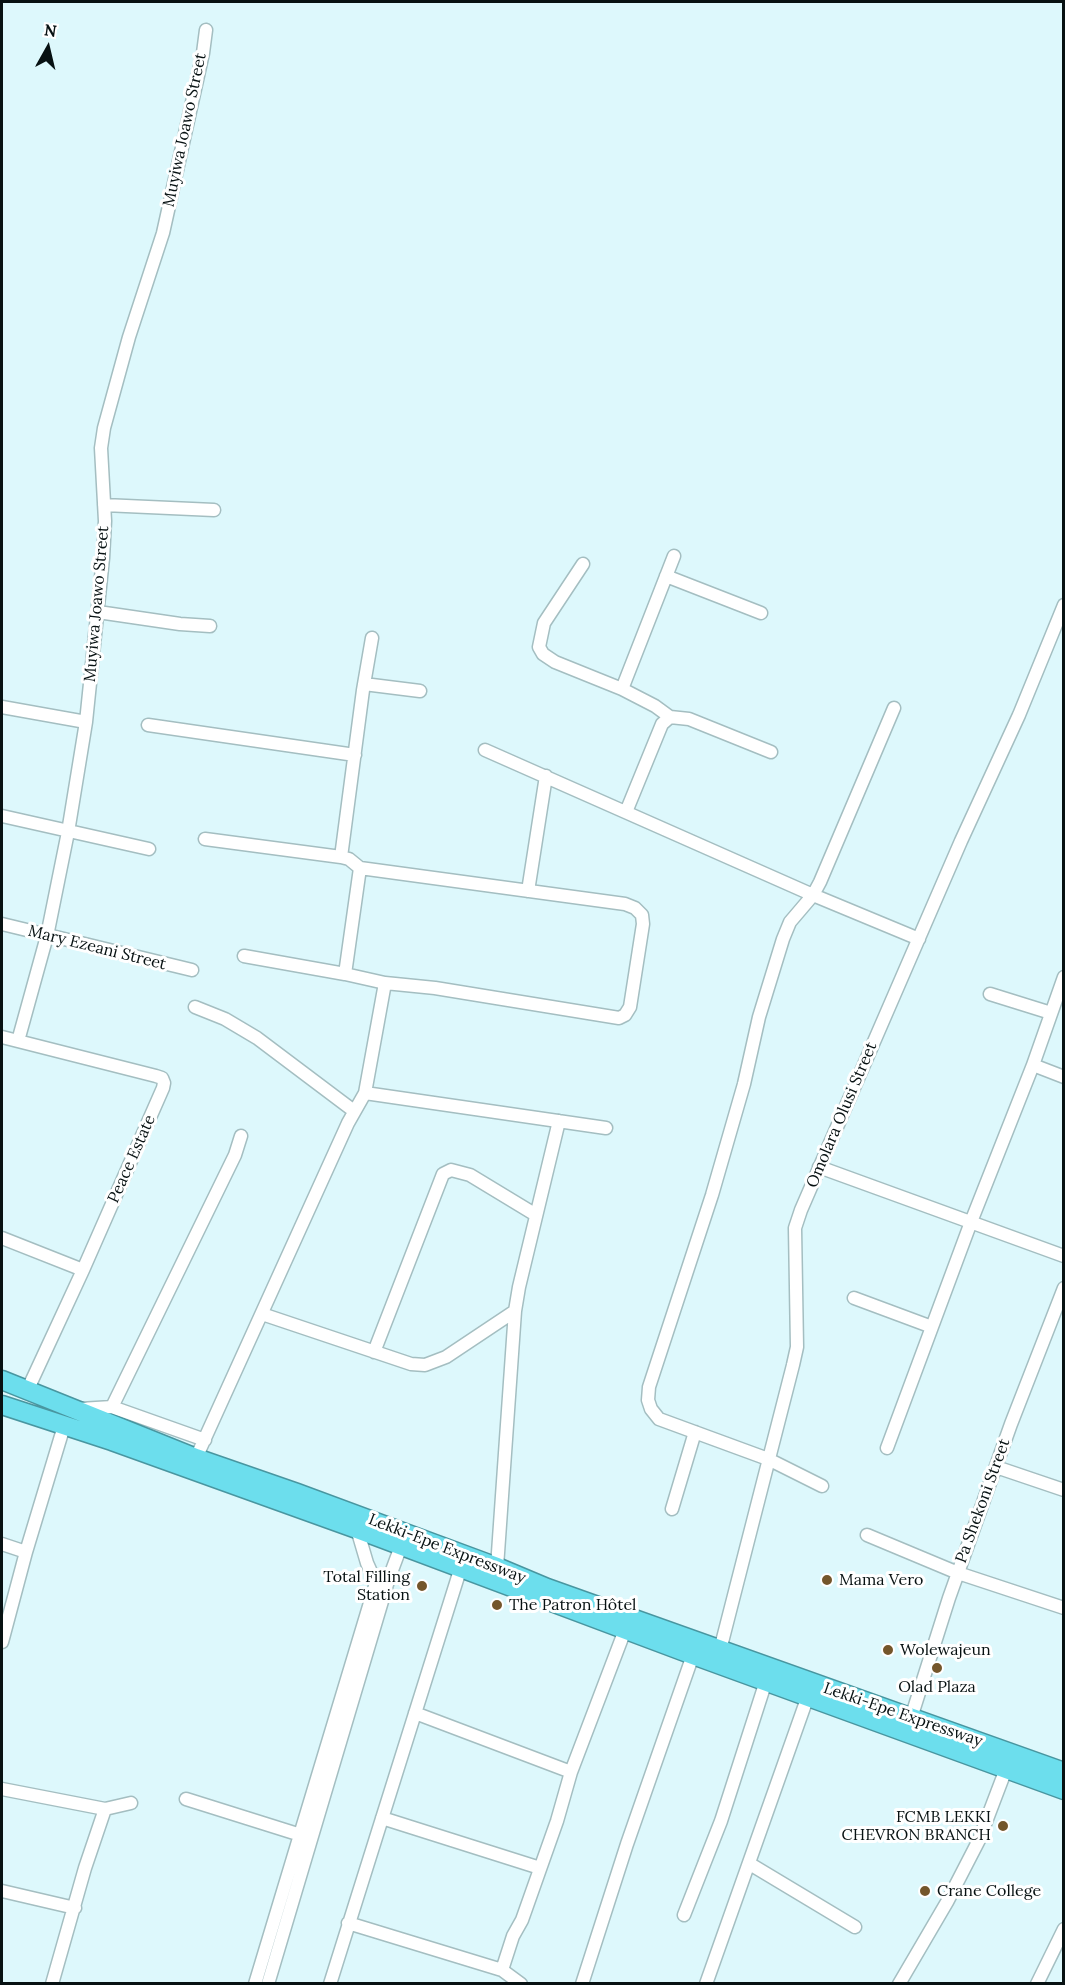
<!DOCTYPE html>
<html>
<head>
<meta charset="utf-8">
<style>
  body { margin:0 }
  #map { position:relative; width:1065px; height:1985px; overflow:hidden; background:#ddf8fc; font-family:Lora,serif }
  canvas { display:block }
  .frame { position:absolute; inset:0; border:3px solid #071112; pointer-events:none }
  .north { position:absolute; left:18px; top:18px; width:60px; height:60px; -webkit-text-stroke:4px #fff; paint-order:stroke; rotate:8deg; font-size:16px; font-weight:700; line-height:24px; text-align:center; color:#071112 }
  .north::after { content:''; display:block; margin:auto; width:21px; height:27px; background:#071112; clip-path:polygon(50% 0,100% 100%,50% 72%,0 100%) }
</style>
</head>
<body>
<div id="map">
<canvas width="1065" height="1985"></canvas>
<div class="frame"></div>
<div class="north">N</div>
</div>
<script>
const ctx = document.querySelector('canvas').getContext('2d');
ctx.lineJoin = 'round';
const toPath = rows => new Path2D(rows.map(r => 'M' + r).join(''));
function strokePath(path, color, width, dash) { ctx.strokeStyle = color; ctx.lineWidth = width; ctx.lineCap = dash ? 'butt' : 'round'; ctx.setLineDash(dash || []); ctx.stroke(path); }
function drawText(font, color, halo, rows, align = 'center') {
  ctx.font = font + ' Lora,serif'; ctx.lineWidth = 6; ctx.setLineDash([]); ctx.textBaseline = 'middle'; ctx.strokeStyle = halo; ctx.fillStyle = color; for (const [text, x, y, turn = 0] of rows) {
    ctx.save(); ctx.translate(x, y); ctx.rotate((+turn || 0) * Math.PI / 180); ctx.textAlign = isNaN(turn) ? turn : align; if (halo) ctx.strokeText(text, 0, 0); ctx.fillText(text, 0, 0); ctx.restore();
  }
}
const minor = toPath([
  [104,505,214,510],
  [583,564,544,623,539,647,543,654,555,662,622,689,655,706,670,717],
  [666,576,761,613],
  [98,612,180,624,210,626],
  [364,684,420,691],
  [622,689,674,556],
  [2,707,86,722],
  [148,725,355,755],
  [485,750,813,895,919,939],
  [626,812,662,724,670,717,689,719,771,752],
  [2,816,149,849],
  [205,839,341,857],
  [360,868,625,904,635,908,642,915,643,924,630,1007,625,1015,619,1018,435,988,385,983],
  [528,891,546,776],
  [2,924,192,970],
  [244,956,345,974],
  [990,994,1051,1013],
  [195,1007,225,1019,257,1038,354,1111],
  [2,1037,156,1076,162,1078,164,1083,163,1088,83,1270,27,1391],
  [18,1041,47,936,68,832,86,722,103,558,105,521,101,448,104,428,129,337,163,233,203,53,206,30],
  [1033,1065,1064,1077],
  [365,1093,606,1128],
  [819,1167,1064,1256],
  [2,1238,83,1270],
  [854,1298,932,1327],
  [262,1314,411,1364,425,1365,446,1357,515,1311],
  [374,1352,443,1174,451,1170,470,1175,536,1215],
  [112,1407,205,1440],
  [80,1409,112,1407,235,1155,241,1136],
  [887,1448,971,1222,1033,1065,1064,977],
  [196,1458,348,1123,365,1093,385,983,345,974,360,868,349,859,341,857,363,690,372,638],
  [996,1467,1064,1490],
  [822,1486,768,1459,659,1419,651,1409,648,1400,649,1387,712,1195,744,1084,759,1017,783,939,790,922,813,895,820,882,894,708],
  [672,1509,695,1432],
  [867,1535,958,1573,1064,1608],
  [2,1544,26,1552],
  [497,1567,515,1311,519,1287,559,1121],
  [2,1642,26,1552,64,1426],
  [720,1650,793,1365,797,1347,795,1228,801,1210,961,841,1019,715,1064,605],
  [415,1713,571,1772],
  [911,1718,949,1598,1011,1424,1064,1288],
  [2,1789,105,1809,131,1803],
  [186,1799,307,1837],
  [382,1818,540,1868],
  [750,1864,855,1927],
  [2,1891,75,1908],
  [684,1915,721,1821,766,1681],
  [348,1923,502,1970],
  [52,1984,85,1868,105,1809],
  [255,1984,376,1583,367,1563,357,1529],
  [268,1984,388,1581,401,1546],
  [330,1984,461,1567],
  [521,1984,502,1970,513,1936,522,1920,557,1821,571,1772,625,1630],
  [582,1984,627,1844,693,1655],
  [706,1984,808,1696],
  [899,1984,947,1902,979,1840,1006,1769],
  [1037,1984,1064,1929]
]);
const highway = toPath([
  [2,1380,196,1458,297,1493,497,1567,547,1588,1064,1772],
  [2,1405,112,1441,357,1529,693,1655,1064,1790]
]);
const markers = [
  [827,1580,6,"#74562b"],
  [422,1586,6,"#74562b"],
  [497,1605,6,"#74562b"],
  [888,1650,6,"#74562b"],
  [937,1668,6,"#74562b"],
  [1003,1826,6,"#74562b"],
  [925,1891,6,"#74562b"]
];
const streetNames = [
  ["Muyiwa Joawo Street",185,130,-78],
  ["Muyiwa Joawo Street",97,604,-85],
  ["Mary Ezeani Street",97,948,14],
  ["Omolara Olusi Street",842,1115,-67],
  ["Peace Estate",132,1159,-66],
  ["Pa Shekoni Street",983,1501,-70],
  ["Lekki-Epe Expressway",447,1549,21],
  ["Lekki-Epe Expressway",903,1715,19]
];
const poiNames = [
  ["Total Filling",410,1577,"right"],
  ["Station",410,1595,"right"],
  ["Mama Vero",839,1580],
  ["The Patron Hôtel",509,1605],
  ["Wolewajeun",900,1650],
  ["Olad Plaza",937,1687,"center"],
  ["FCMB LEKKI",991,1817,"right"],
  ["CHEVRON BRANCH",991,1835,"right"],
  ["Crane College",937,1891]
];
strokePath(minor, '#a4bec1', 15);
strokePath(highway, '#4996a0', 21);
strokePath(minor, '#fff', 12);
strokePath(highway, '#6cdeed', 18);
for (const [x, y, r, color] of markers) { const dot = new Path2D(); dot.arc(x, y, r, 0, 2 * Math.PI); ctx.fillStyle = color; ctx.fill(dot); strokePath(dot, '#fff', 2); }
drawText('16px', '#071112', '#fff', streetNames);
drawText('16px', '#071112', '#fff', poiNames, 'left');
</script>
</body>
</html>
